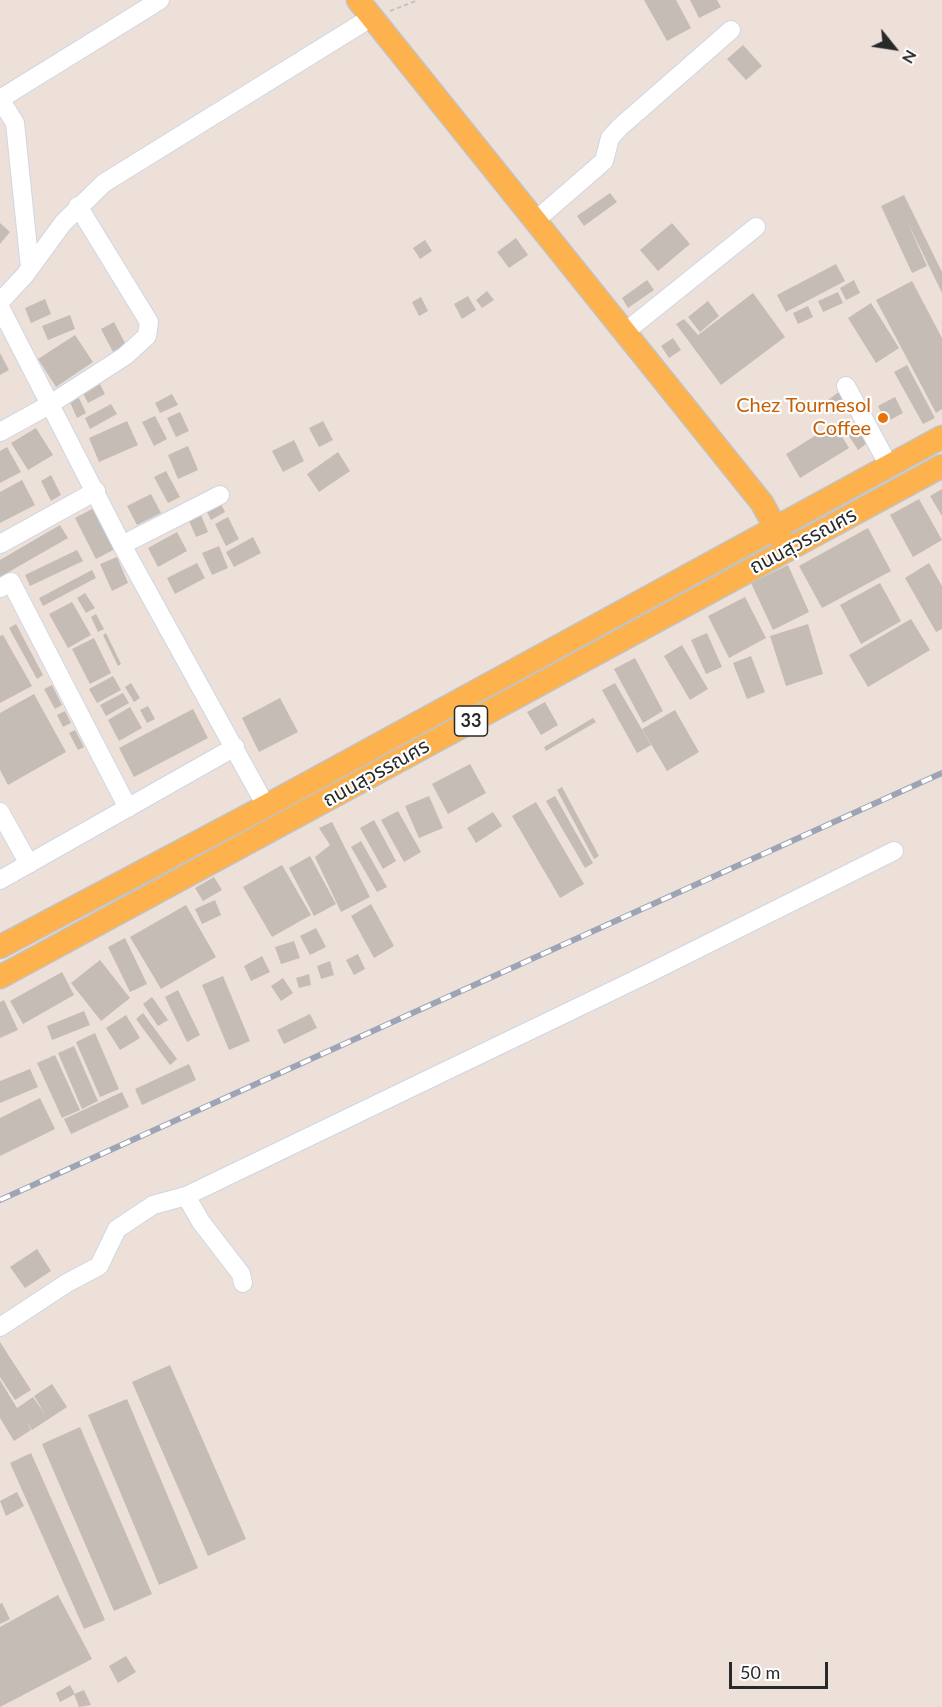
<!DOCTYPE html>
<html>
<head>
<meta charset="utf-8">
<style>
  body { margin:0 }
  #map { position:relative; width:942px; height:1707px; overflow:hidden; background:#ede0d9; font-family:Lato,sans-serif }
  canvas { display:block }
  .north { position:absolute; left:864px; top:18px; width:60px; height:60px; -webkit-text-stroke:4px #fff; paint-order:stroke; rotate:120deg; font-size:16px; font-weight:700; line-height:24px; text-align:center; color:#292929 }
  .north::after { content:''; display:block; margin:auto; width:21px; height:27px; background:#292929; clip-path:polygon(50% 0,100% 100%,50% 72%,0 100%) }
  .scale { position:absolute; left:729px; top:1662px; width:99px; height:27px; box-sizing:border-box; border:3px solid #292929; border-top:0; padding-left:8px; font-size:18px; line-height:21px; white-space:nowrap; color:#292929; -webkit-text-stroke:4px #fff; paint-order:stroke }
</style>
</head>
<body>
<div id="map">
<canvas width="942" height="1707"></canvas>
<div class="north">N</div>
<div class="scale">50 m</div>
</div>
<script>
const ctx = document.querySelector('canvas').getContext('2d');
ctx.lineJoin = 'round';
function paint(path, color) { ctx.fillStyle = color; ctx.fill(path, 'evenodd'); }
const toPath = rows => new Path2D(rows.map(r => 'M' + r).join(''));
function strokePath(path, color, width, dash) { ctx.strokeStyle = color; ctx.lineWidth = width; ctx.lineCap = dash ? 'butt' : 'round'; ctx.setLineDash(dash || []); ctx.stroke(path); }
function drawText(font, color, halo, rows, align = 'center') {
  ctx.font = font + ' Lato,"Noto Sans Thai",sans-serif'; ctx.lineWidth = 4.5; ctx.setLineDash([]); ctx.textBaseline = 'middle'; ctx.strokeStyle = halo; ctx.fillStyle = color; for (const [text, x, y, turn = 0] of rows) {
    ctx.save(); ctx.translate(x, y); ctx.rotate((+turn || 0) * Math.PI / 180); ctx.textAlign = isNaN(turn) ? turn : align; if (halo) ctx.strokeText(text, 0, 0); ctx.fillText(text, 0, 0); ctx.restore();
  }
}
const building = toPath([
  [644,0,676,0,691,28,667,41],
  [690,0,717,0,721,7,699,18],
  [743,45,762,66,746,80,727,59],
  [610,193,617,202,584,226,577,216],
  [904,195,942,272,942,293,907,221,927,266,912,273,881,206],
  [0,223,10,232,0,244],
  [672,223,690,244,658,271,640,250],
  [516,238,528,255,509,268,497,252],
  [425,240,432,251,420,259,413,248],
  [836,264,845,281,786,312,777,295],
  [647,280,654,290,628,308,622,298],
  [854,280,860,293,846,300,840,288],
  [912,281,942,338,942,409,936,413,876,300],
  [487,291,494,300,482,308,476,300],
  [838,292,843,303,823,312,818,301],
  [753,293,785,337,721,385,676,324,684,319,698,335],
  [468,296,476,310,462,319,454,304],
  [421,297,428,311,419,316,412,302],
  [45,299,51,314,31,323,25,308],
  [708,301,719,316,700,332,688,317],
  [871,303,899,348,876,363,848,318],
  [808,306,813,317,798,324,793,313],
  [70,315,75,329,48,340,42,326],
  [114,322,126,345,113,352,101,329],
  [75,335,93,362,56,387,38,359],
  [673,338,681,350,669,358,661,346],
  [0,353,9,370,0,375],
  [907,365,935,418,923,424,894,372],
  [100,384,105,394,88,403,83,393],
  [840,391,849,403,832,415,824,403],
  [172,394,178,405,160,413,155,403],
  [78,396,86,413,77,418,69,400],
  [895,397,903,413,886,422,878,406],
  [111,404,117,414,90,429,85,418],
  [180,412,189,431,176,437,167,418],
  [155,416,167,439,154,446,142,422],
  [127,421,138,445,99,462,89,438],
  [323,421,333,440,319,447,309,428],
  [857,422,870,441,858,450,845,430],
  [834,424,849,448,800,478,786,454],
  [36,428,53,455,28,470,11,443],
  [294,440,304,461,283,472,272,451],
  [188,446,198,470,178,479,168,455],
  [7,447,21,472,0,483,0,451],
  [338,452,350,471,319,492,307,474],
  [166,471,180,497,168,503,154,477],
  [51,475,61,495,51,501,41,481],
  [22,480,35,505,0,523,0,492],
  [942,489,942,516,930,496],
  [151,494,161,513,137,525,127,506],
  [919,499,942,540,913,557,890,515],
  [220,502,225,512,211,520,206,510],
  [94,508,115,549,96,559,75,518],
  [201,515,208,532,196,537,189,521],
  [228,517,239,539,226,546,215,524],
  [60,525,68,538,0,577,0,560],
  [868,528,891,571,822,608,799,566],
  [177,532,187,551,158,567,148,548],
  [253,537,261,553,234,567,226,552],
  [219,546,228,568,212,575,202,553],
  [77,550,83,561,30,586,25,575],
  [117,557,128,583,112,591,100,564],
  [197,563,205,578,175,594,167,578],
  [929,563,942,586,942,629,936,632,905,578],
  [788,565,809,612,773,630,751,583],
  [92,570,96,578,43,606,39,598],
  [880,583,901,621,861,644,840,605],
  [85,593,95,608,86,613,77,598],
  [745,597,766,638,729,658,708,616],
  [72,602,91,635,68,648,49,614],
  [96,614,104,629,98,632,91,617],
  [911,619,930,650,868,687,849,655],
  [16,624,43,675,37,679,9,628],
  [808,624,823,674,786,686,770,636],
  [106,633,121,664,118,666,103,635],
  [707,633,722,667,706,674,691,640],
  [3,635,32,686,0,703,0,636],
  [94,638,111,673,90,684,72,649],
  [682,645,708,689,690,700,664,656],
  [751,656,765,692,747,699,733,663],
  [635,658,663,711,643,723,614,669],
  [113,676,121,690,97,703,89,689],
  [131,683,140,698,134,702,125,687],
  [615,683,651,745,637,753,602,690],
  [52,685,62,705,55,709,44,689],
  [123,693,129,703,106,716,100,705],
  [34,694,66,752,8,785,0,770,0,713],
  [280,698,298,732,259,752,242,718],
  [545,702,558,725,541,735,527,712],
  [148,706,155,719,147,723,140,710],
  [130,707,142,728,119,741,108,720],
  [193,709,208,738,134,777,119,748],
  [675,710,699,752,667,771,642,729],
  [65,711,71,723,63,727,57,715],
  [593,718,596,722,546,751,544,747],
  [75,730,84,747,78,750,69,733],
  [470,764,486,793,448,814,432,784],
  [562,787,599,856,594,859,557,790],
  [429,796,443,828,419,838,405,806],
  [555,796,593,863,585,868,546,801],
  [536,802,584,884,560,898,512,816],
  [398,811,421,852,404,862,381,820],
  [493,812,502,826,476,843,467,828],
  [374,820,396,861,383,869,360,828],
  [332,822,370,897,341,912,315,857,330,845,319,828],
  [361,841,387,887,377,892,351,847],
  [310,856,336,904,314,916,289,868],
  [282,865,311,915,272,937,243,887],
  [214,877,222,890,203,901,195,888],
  [215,900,221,915,202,924,195,909],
  [371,904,394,946,374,958,351,916],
  [186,905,216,957,161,989,130,937],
  [316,928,326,947,310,955,300,936],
  [125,938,147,984,130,992,108,947],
  [294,941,300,958,281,964,275,947],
  [358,954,365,969,354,975,346,960],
  [262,956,270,972,251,981,244,966],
  [100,960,130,998,101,1021,71,983],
  [330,961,334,975,321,979,317,966],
  [62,972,74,995,23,1024,10,1001],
  [309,974,311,985,299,988,296,978],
  [223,976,250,1041,229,1050,202,985],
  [283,978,293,993,281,1001,271,986],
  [178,990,200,1035,187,1042,165,997],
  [152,997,168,1020,158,1026,143,1004],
  [4,1000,18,1030,0,1038,0,1002],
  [84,1011,90,1025,52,1040,47,1026],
  [143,1013,177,1059,170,1065,136,1019],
  [310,1014,317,1028,284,1044,277,1030],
  [126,1015,140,1038,120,1050,106,1028],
  [95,1033,119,1089,100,1097,76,1042],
  [74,1046,98,1101,82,1109,58,1053],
  [55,1055,80,1110,62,1118,37,1063],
  [189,1064,196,1080,142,1105,135,1089],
  [30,1069,38,1087,0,1103,0,1081],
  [122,1092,129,1107,71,1134,64,1119],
  [40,1098,55,1129,0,1156,0,1118],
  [37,1249,51,1271,25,1288,10,1267],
  [0,1342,31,1390,15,1400,0,1377],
  [170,1365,246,1539,208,1556,132,1382],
  [0,1380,17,1408,33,1397,46,1416,34,1396,52,1384,67,1407,32,1430,26,1421,31,1430,14,1441,0,1418],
  [127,1399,198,1568,159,1585,88,1415],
  [80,1427,152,1594,114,1611,42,1444],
  [31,1453,105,1620,84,1629,10,1463],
  [17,1492,24,1506,6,1516,0,1501],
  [58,1595,92,1659,0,1707,0,1627],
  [2,1603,10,1619,0,1624,0,1604],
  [126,1656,136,1672,118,1683,109,1666],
  [70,1685,75,1694,60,1702,56,1693],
  [84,1690,91,1705,79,1707,74,1694]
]);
const path = toPath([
  [390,11,418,0]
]);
const minor = toPath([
  [0,99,160,0],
  [0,99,15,123,30,268],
  [536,220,604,161,610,138,620,127,731,30],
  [0,302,25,275,63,223,104,183,372,17],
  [0,307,122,545,266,806],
  [625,332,756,227],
  [846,386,889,466],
  [0,432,49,405,125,356,147,336,149,322,78,206],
  [0,544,96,491],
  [122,545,220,495],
  [0,588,11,582,128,808],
  [0,812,29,864],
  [0,880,235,747],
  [186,1196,643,976,894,851],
  [0,1327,67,1283,99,1266,117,1229,153,1205,186,1196,201,1222,241,1274,243,1283]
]);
const major = toPath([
  [358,0,762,503,782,540],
  [0,947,266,806,942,437],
  [0,977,942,466]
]);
const rail = toPath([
  [0,1200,942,773]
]);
const markers = [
  [883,418,6,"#e8710a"]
];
const shields = [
  [471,721,33]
];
const shieldNames = [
  ["33",471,721]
];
const foodNames = [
  ["Chez Tournesol",871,406],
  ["Coffee",871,429]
];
const streetNames = [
  ["ถนนสุวรรณศร",803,541,-28],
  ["ถนนสุวรรณศร",376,773,-29]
];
paint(building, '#c4bcb5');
strokePath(minor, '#ced6e3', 20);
strokePath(major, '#c3c3c3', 25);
strokePath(path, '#c3c3c3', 2, [4.5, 3]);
strokePath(minor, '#fff', 18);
strokePath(major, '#fdb24e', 22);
strokePath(rail, '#9ca4b5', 6);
strokePath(rail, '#fff', 4, [11]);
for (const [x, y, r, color] of markers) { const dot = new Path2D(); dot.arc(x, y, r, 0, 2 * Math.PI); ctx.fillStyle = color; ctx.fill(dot); strokePath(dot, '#fff', 2); }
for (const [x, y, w] of shields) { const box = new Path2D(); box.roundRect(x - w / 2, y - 15, w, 30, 4.5); ctx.fillStyle = '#fff'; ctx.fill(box); strokePath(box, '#292929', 1.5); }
drawText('bold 18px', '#292929', null, shieldNames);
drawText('20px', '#c56008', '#fff', foodNames, 'right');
drawText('20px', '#292929', '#fff', streetNames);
</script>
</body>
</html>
